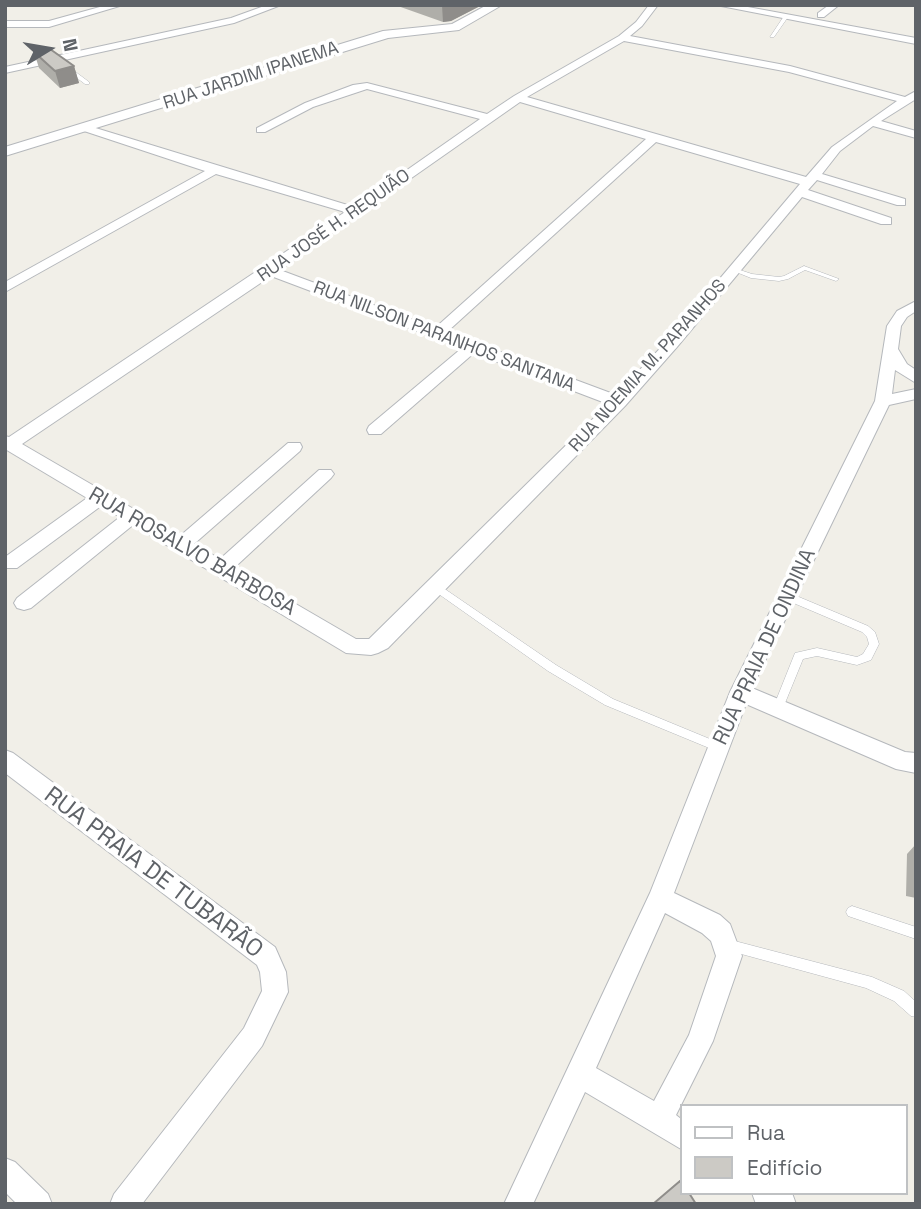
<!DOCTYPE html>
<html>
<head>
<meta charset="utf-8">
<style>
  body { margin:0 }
  #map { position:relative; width:921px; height:1209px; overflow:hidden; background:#f1efe8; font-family:"Space Grotesk",sans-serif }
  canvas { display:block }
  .frame { position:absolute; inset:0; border:7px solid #5f6368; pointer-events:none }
  .legend { position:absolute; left:680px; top:1104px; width:228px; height:91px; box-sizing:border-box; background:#fff; border:2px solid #bfc1c3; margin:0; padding:9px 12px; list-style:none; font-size:21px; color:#5f6368 }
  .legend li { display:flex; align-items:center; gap:14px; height:35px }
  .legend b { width:35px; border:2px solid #bfc1c3 }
  .north { position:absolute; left:14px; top:14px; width:70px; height:70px; -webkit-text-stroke:5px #fff; paint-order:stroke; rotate:79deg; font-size:19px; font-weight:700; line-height:28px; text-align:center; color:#5f6368 }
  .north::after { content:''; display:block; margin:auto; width:24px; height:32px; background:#5f6368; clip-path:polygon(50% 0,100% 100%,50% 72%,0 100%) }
</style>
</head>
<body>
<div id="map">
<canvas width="921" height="1209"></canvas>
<div class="frame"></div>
<ul class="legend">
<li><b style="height:9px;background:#fff"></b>Rua</li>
<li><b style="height:19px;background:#cccac5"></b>Edifício</li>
</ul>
<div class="north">N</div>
</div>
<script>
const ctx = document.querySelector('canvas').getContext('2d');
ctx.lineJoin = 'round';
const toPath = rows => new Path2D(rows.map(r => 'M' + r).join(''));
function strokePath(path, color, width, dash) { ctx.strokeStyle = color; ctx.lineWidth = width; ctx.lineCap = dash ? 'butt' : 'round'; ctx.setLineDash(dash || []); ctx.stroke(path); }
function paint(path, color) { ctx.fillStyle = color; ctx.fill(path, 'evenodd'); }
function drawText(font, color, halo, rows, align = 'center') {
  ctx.font = font + ' "Space Grotesk",sans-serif'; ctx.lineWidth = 7; ctx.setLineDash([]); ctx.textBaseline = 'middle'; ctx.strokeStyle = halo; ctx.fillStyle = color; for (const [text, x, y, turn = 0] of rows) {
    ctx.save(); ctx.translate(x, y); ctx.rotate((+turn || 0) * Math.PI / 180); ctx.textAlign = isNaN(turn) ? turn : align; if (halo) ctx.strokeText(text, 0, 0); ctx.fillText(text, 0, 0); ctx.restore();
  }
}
const service = toPath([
  [784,16,788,17,774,37,770,37,784,16],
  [65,67,69,67,89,82,89,84,85,84,65,69,65,67],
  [804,266,839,279,836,281,805,270,788,279,779,281,751,278,731,270,734,268,752,274,779,277,784,276,804,266],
  [436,583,556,665,613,699,722,744,723,747,722,750,718,752,714,750,605,705,548,671,433,590,431,587,433,584,436,583],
  [787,592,868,626,875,632,879,644,871,660,857,665,817,656,803,659,783,708,782,711,778,712,774,711,773,708,795,653,817,648,857,657,863,654,869,644,867,637,862,632,784,599,782,596,784,593,787,592],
  [852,906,916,927,916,939,848,916,846,912,848,908,852,906],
  [727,939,872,977,904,991,916,1002,916,1017,911,1016,894,1001,866,988,723,949,721,945,723,941,727,939]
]);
const minor = toPath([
  [107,5,123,5,49,27,5,27,5,21,49,21,107,5],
  [267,5,281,5,234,23,5,73,5,67,231,18,267,5],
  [649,5,658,5,642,26,630,36,790,66,905,97,916,91,916,99,881,121,916,131,916,138,873,126,840,151,822,174,905,199,905,205,897,205,817,180,808,190,891,218,891,224,881,224,802,197,677,347,625,406,388,648,378,653,371,655,346,653,133,525,31,608,24,610,17,608,14,603,17,598,120,517,101,506,17,568,5,568,5,557,87,498,5,449,5,436,9,437,345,212,216,174,5,292,5,282,205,171,81,130,81,126,89,126,354,207,480,119,367,89,313,107,265,132,257,132,257,128,305,103,353,85,367,83,487,114,514,96,619,36,636,22,649,5],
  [624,41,789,72,897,101,832,147,806,177,527,97,624,41],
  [520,102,646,139,435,328,280,270,520,102],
  [656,142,800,184,667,341,616,395,447,332,656,142],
  [271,276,462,348,369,426,367,430,369,434,381,434,474,353,608,404,369,639,356,639,234,568,331,478,334,474,331,470,319,470,220,559,194,544,300,451,302,447,300,443,288,443,180,536,22,444,271,276],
  [716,5,737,5,916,38,916,44,716,5],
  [829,5,839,5,824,17,818,17,818,13,829,5],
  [916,301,916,311,907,317,901,326,898,349,907,364,916,370,916,383,895,370,892,394,916,389,916,399,889,405,752,688,905,752,916,753,916,773,896,769,746,704,674,893,720,915,730,924,742,956,713,1041,676,1115,681,1119,681,1149,585,1092,533,1204,504,1204,650,893,730,692,875,401,887,326,897,311,916,301],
  [665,913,702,933,711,941,716,956,689,1035,654,1101,596,1068,665,913],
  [5,750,13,753,275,947,286,972,288,992,262,1046,142,1204,110,1204,114,1194,244,1028,262,991,260,972,257,965,5,773,5,750],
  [5,1158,15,1162,48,1194,52,1204,17,1204,5,1192,5,1158],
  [752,1193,792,1193,796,1204,756,1204,752,1193]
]);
const tertiary = toPath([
  [487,5,502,5,459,30,388,38,5,156,5,147,383,31,452,24,487,5]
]);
const wall = toPath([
  [395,5,482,5,451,21,443,22],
  [34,52,74,66,79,83,60,88,39,68],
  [916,844,916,898,906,896,907,854]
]);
const shadedWall = toPath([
  [442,5,482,5,451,21,443,22],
  [74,66,79,83,60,88,55,71]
]);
const building = toPath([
  [50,49,74,66,55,71,34,52,50,49],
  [680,1181,681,1183,681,1193,689,1193,696,1204,653,1204,680,1181]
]);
const farStreetnames = [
  ["RUA JARDIM IPANEMA",251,76,-18],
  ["RUA JOSÉ H. REQUIÃO",334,226,-35],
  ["RUA NILSON PARANHOS SANTANA",444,337,21],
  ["RUA NOEMIA M. PARANHOS",648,366,-48]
];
const streetNames = [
  ["RUA ROSALVO BARBOSA",192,552,30],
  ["RUA PRAIA DE ONDINA",765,647,-65]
];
const nearStreetnames = [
  ["RUA PRAIA DE TUBARÃO",153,873,37]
];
strokePath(service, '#b5b8bc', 1);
strokePath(minor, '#b5b8bc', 2);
strokePath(tertiary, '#b5b8bc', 2);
paint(service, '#fff');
paint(minor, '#fff');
paint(tertiary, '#fff');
paint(wall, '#afaea9');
paint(shadedWall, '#8f8d8a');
paint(building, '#cccac5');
strokePath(building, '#8f8d8a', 2);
drawText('18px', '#5f6368', '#fff', farStreetnames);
drawText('21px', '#5f6368', '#fff', streetNames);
drawText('24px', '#5f6368', '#fff', nearStreetnames);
</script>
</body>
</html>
